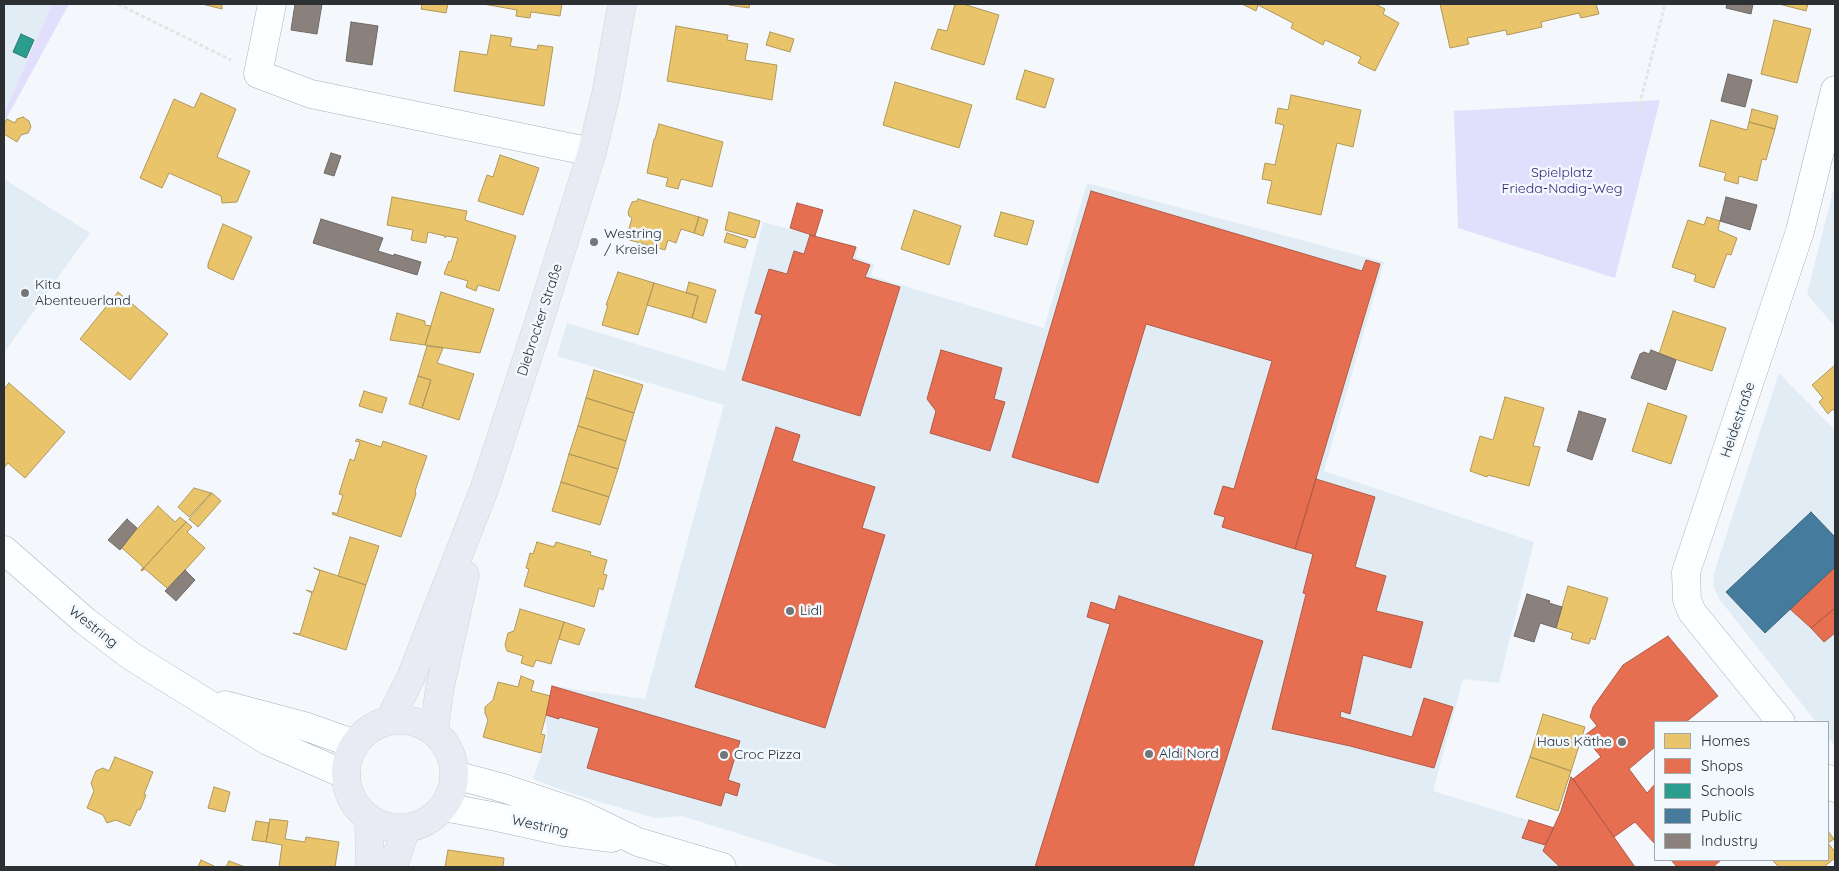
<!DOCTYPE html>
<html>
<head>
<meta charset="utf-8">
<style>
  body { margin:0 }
  #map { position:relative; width:1839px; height:871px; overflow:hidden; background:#f4f8fc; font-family:Quicksand,sans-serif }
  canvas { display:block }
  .frame { position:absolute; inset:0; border:5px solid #2c3033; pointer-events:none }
  .legend { position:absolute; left:1654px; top:721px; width:175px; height:140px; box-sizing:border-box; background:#f1f9ff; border:1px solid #a2a9ad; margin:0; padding:6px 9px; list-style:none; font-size:15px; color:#2c3033 }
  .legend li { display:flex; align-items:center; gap:10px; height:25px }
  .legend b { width:25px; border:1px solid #a2a9ad }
</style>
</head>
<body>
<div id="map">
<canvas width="1839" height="871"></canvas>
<div class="frame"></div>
<ul class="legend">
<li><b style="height:14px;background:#e9c46a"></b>Homes</li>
<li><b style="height:14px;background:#e76f51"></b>Shops</li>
<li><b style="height:14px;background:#2a9d8f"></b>Schools</li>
<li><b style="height:14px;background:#457b9d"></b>Public</li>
<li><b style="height:14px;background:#8a817c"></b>Industry</li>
</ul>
</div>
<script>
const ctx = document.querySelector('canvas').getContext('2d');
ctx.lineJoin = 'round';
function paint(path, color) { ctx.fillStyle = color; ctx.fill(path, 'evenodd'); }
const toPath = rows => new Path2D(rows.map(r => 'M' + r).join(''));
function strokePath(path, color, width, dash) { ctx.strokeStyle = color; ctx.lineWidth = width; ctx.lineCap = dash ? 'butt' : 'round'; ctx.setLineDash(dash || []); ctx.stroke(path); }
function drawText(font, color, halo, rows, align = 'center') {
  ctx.font = font + ' Quicksand,sans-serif'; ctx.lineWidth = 5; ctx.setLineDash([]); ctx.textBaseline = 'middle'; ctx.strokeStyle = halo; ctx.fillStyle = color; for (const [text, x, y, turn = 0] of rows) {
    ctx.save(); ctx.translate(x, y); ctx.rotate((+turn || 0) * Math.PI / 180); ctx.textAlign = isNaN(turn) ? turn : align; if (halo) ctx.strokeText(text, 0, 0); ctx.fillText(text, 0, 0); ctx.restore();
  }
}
const built = toPath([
  [4,4,52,4,4,113],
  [4,179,90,233,4,353],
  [1087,183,1384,262,1324,471,1534,542,1499,683,1463,679,1433,791,1554,828,1561,811,1571,777,1635,867,844,867,682,816,655,818,573,794,533,779,547,737,546,715,552,686,645,699,724,405,557,356,567,323,725,371,763,222,858,247,856,257,874,264,871,276,1044,328],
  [1835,184,1835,327,1807,294],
  [1779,373,1835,430,1835,746,1828,737,1828,722,1816,722,1720,600,1713,586,1714,573]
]);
const green = toPath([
  [52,4,69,4,4,123,4,113],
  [1660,100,1615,278,1458,228,1454,111]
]);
const homes = toPath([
  [202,4,222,4,222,9,202,4],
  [422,4,448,4,446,13,421,9,422,4],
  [483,4,562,4,560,16,531,12,530,18,516,16,517,10,483,4],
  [729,4,750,4,749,8,729,5,729,4],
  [955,4,963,4,999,15,984,65,931,49,938,29,947,31,955,4],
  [1242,4,1375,4,1385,9,1383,14,1399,23,1375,71,1358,63,1361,57,1325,40,1323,45,1291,28,1293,23,1258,5,1256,11,1242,4],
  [1440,4,1596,4,1599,14,1581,18,1579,13,1541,22,1542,27,1507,35,1506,30,1467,38,1469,44,1450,48,1440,4],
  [1779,4,1808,4,1806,11,1779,4],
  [1774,20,1811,29,1797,83,1761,74,1774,20],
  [676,26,728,35,727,40,748,44,745,60,777,65,772,100,667,81,676,26],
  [770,32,794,39,790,52,766,45,770,32],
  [491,35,512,38,510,46,537,50,538,45,553,47,544,106,454,91,460,51,487,55,491,35],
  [1025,70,1054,79,1045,108,1016,99,1025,70],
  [895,82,972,105,959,148,883,125,895,82],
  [201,93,236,109,217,157,250,171,237,202,222,203,221,196,169,173,162,188,140,178,174,99,194,108,201,93],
  [1291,95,1361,110,1353,147,1337,143,1321,215,1267,203,1272,181,1262,179,1265,163,1275,165,1284,125,1275,123,1278,108,1288,110,1291,95],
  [1752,109,1778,116,1775,129,1749,122,1752,109],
  [23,117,29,121,31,127,28,133,21,135,17,142,4,134,4,124,7,119,15,123,17,119,23,117],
  [1711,120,1747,130,1749,122,1775,129,1766,160,1762,159,1757,181,1739,176,1738,184,1724,180,1726,173,1699,166,1711,120],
  [659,124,723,142,712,187,681,179,678,189,666,186,668,178,647,173,654,139,655,139,659,124],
  [500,155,539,168,523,215,478,201,487,175,493,177,500,155],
  [392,197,467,211,465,220,516,236,499,291,478,285,476,291,466,287,468,281,444,274,449,261,451,262,458,238,447,236,445,238,445,236,428,232,426,243,411,240,413,230,387,225,392,197],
  [638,199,699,217,694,233,681,229,676,243,668,240,665,250,626,239,632,218,629,216,628,212,632,202,637,201,638,199],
  [914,210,961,226,949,265,901,249,914,210],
  [729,212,760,221,755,238,725,230,729,212],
  [1001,212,1034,221,1027,245,994,236,1001,212],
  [699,217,708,220,703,236,694,233,699,217],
  [1707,217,1720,221,1718,230,1737,238,1731,255,1727,254,1714,288,1694,281,1696,275,1672,267,1688,220,1704,225,1707,217],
  [223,224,252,237,233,280,208,268,208,264,223,224],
  [727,233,748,240,745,248,724,242,727,233],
  [618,272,654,283,638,335,602,325,608,305,606,305,618,272],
  [689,282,716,290,706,323,692,318,698,296,686,293,689,282],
  [654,283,698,296,692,318,647,305,654,283],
  [118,292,168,334,130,380,80,339,118,292],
  [441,292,494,309,480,353,425,345,441,292],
  [1673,311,1726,328,1712,371,1659,354,1673,311],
  [397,313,425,321,425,325,431,326,425,345,390,340,397,313],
  [427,346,443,348,437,363,474,374,459,420,422,408,431,380,418,376,427,346],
  [1835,365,1835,412,1833,409,1828,414,1819,402,1823,398,1812,385,1835,365],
  [594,370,643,385,634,413,586,398,594,370],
  [418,376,431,380,422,408,409,404,418,376],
  [9,383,65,432,25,478,8,463,4,468,4,389,9,383],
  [364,391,387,398,382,413,359,406,364,391],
  [1505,397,1544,408,1533,446,1540,447,1529,486,1488,475,1487,477,1470,471,1480,436,1493,440,1505,397],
  [586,398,634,413,626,441,578,426,586,398],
  [1648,403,1687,416,1671,464,1632,451,1648,403],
  [578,426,626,441,618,469,569,454,578,426],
  [357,439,381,447,383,441,427,456,415,491,416,494,401,537,332,514,333,512,337,514,343,495,339,494,350,459,354,461,360,442,355,441,357,439],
  [569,454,618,469,609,497,561,482,569,454],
  [561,482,609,497,600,525,552,511,561,482],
  [194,488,211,493,189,517,178,507,194,488],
  [212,493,221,501,198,527,189,519,212,493],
  [158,506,175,522,180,517,186,522,141,571,143,567,121,547,158,506],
  [186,522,192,527,187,532,205,548,168,589,145,569,141,571,186,522],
  [350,537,379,546,366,585,338,576,350,537],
  [537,542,554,547,556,542,591,552,590,555,607,560,603,574,607,575,603,590,599,588,594,607,524,586,529,569,526,568,530,553,533,554,537,542],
  [314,568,366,585,346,650,293,633,300,634,312,593,306,590,313,592,320,571,314,568],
  [1568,586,1608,598,1595,640,1591,638,1589,644,1571,639,1573,633,1556,628,1568,586],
  [520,609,564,622,551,664,536,660,533,667,521,663,523,656,507,651,505,645,508,633,514,631,520,609],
  [564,622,585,629,579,645,559,639,564,622],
  [521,676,534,681,531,691,551,696,541,734,545,735,541,753,483,737,488,720,485,713,485,707,493,700,498,682,518,687,521,676],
  [1543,714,1585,727,1571,771,1530,757,1543,714],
  [115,757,153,772,144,794,146,795,140,810,138,809,130,826,116,820,107,823,103,815,87,808,94,791,91,783,96,771,103,768,109,771,115,757],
  [1530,757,1571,771,1558,811,1516,797,1530,757],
  [214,787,230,792,225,812,208,808,214,787],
  [270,819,288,821,285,839,305,842,306,837,339,842,335,867,279,867,282,845,266,842,270,819],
  [256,821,269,823,266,842,252,840,256,821],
  [1828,831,1834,839,1828,843,1835,852,1835,858,1824,867,1779,867,1772,860,1828,860,1828,831],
  [448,850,504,858,503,867,445,867,448,850],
  [201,860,214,866,214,867,198,867,201,860],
  [229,861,245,867,226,867,229,861]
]);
const shops = toPath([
  [1091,191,1362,271,1366,260,1380,264,1295,549,1222,527,1225,517,1214,514,1223,486,1234,489,1272,361,1146,324,1098,483,1012,457,1091,191],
  [797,203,823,210,815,236,790,228,797,203],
  [810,235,856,247,852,259,870,265,865,277,900,287,860,416,742,380,762,315,755,313,769,269,787,274,794,251,804,254,810,235],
  [941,350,1002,368,994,399,1005,402,990,451,930,433,936,411,927,399,941,350],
  [776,427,800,435,792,461,875,487,862,528,885,535,825,728,695,687,776,427],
  [1316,479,1375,497,1355,567,1386,576,1376,611,1423,622,1411,668,1363,655,1350,714,1341,711,1340,717,1412,737,1424,698,1453,707,1434,768,1350,746,1272,729,1306,594,1303,593,1313,554,1295,549,1316,479],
  [1835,567,1835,608,1811,628,1790,609,1835,567],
  [1119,596,1263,641,1193,867,1035,867,1110,624,1087,617,1091,602,1115,610,1119,596],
  [1835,608,1835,633,1824,642,1811,628,1835,608],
  [1668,636,1718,696,1686,722,1655,722,1655,747,1629,769,1647,793,1655,784,1655,844,1635,822,1614,837,1573,779,1601,757,1584,736,1597,726,1590,717,1593,707,1623,665,1668,636],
  [552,686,740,741,728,780,740,784,737,796,725,792,721,806,587,768,599,728,559,717,559,719,546,715,552,686],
  [1571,777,1573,779,1635,867,1560,867,1543,851,1561,811,1571,777],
  [1529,820,1554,828,1545,845,1522,838,1529,820],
  [1671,860,1721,860,1713,867,1677,867,1671,860]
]);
const schools = toPath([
  [21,34,34,40,26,58,13,52,21,34]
]);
const public = toPath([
  [1811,512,1834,536,1835,535,1835,567,1765,633,1726,592,1811,512]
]);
const industry = toPath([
  [295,4,322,4,317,34,291,30,295,4],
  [1727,4,1753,4,1751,14,1726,8,1727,4],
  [351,22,378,26,372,65,346,61,351,22],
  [1728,74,1752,80,1745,107,1721,101,1728,74],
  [331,153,341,156,334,176,324,173,331,153],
  [1726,197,1757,205,1750,230,1720,221,1726,197],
  [321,219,383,238,378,251,394,256,394,254,421,262,417,275,313,243,321,219],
  [1651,350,1676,360,1666,390,1631,378,1640,354,1644,352,1649,354,1651,350],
  [1579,411,1606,419,1592,460,1567,451,1579,411],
  [127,519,137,528,120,550,108,540,127,519],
  [185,570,195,580,176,601,165,591,185,570],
  [1527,594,1550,601,1549,603,1562,607,1556,628,1540,623,1534,642,1514,636,1527,594]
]);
const path = toPath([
  [118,4,231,60],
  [1638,111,1665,4]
]);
const minor = toPath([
  [272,4,258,74,311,94,592,152],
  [4,550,85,621,131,656,268,741,346,775],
  [225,705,304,726,355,744],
  [1781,722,1692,612,1687,600,1686,572,1800,231,1835,90],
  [455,775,503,788,580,814,638,842,722,867],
  [1828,779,1835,788],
  [444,807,497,817,565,832,612,838]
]);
const major = toPath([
  '346 774a54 54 0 1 1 108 0a54 54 0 1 1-108 0Z',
  [389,721,411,677,485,487,536,331,592,152,606,94,622,4],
  [434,731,440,687,465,575],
  [369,819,370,867],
  [393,867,406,828]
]);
const markers = [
  [594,242,5,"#727679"],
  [25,293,5,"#727679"],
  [790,611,5,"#727679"],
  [1622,742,5,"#727679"],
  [1149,754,5,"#727679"],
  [724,755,5,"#727679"]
];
const parkNames = [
  ["Spielplatz",1562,173],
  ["Frieda-Nadig-Weg",1562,189]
];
const poiNames = [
  ["Westring",604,234],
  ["/ Kreisel",604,250],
  ["Kita",35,285],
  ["Abenteuerland",35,301],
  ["Lidl",800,611],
  ["Haus Käthe",1612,742,"right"],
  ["Aldi Nord",1159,754],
  ["Croc Pizza",734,755]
];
const streetNames = [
  ["Diebrocker Straße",540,320,-72],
  ["Heidestraße",1738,420,-71],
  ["Westring",93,627,38],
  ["Westring",540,826,12]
];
paint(built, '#e1ecf5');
paint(green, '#e1dffb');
paint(homes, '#e9c46a');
strokePath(homes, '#b0985a', 1);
paint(shops, '#e76f51');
strokePath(shops, '#af5c48', 1);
paint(schools, '#2a9d8f');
strokePath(schools, '#2b7c73', 1);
paint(public, '#457b9d');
strokePath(public, '#3e647d', 1);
paint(industry, '#8a817c');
strokePath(industry, '#6e6966', 1);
strokePath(minor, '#acafb2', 29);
strokePath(major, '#d1d3d5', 29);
strokePath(path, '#e3e4e5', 3, [4, 2.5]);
strokePath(minor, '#fdfeff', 28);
strokePath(major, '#e8ebf3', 28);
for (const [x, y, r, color] of markers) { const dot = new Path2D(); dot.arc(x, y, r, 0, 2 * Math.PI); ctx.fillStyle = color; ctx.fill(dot); strokePath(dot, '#f1f9ff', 2); }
drawText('14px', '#3a1c74', '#f1f9ff', parkNames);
drawText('14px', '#2c3033', '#f1f9ff', poiNames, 'left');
drawText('14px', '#2c3033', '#f1f9ff', streetNames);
</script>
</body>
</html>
